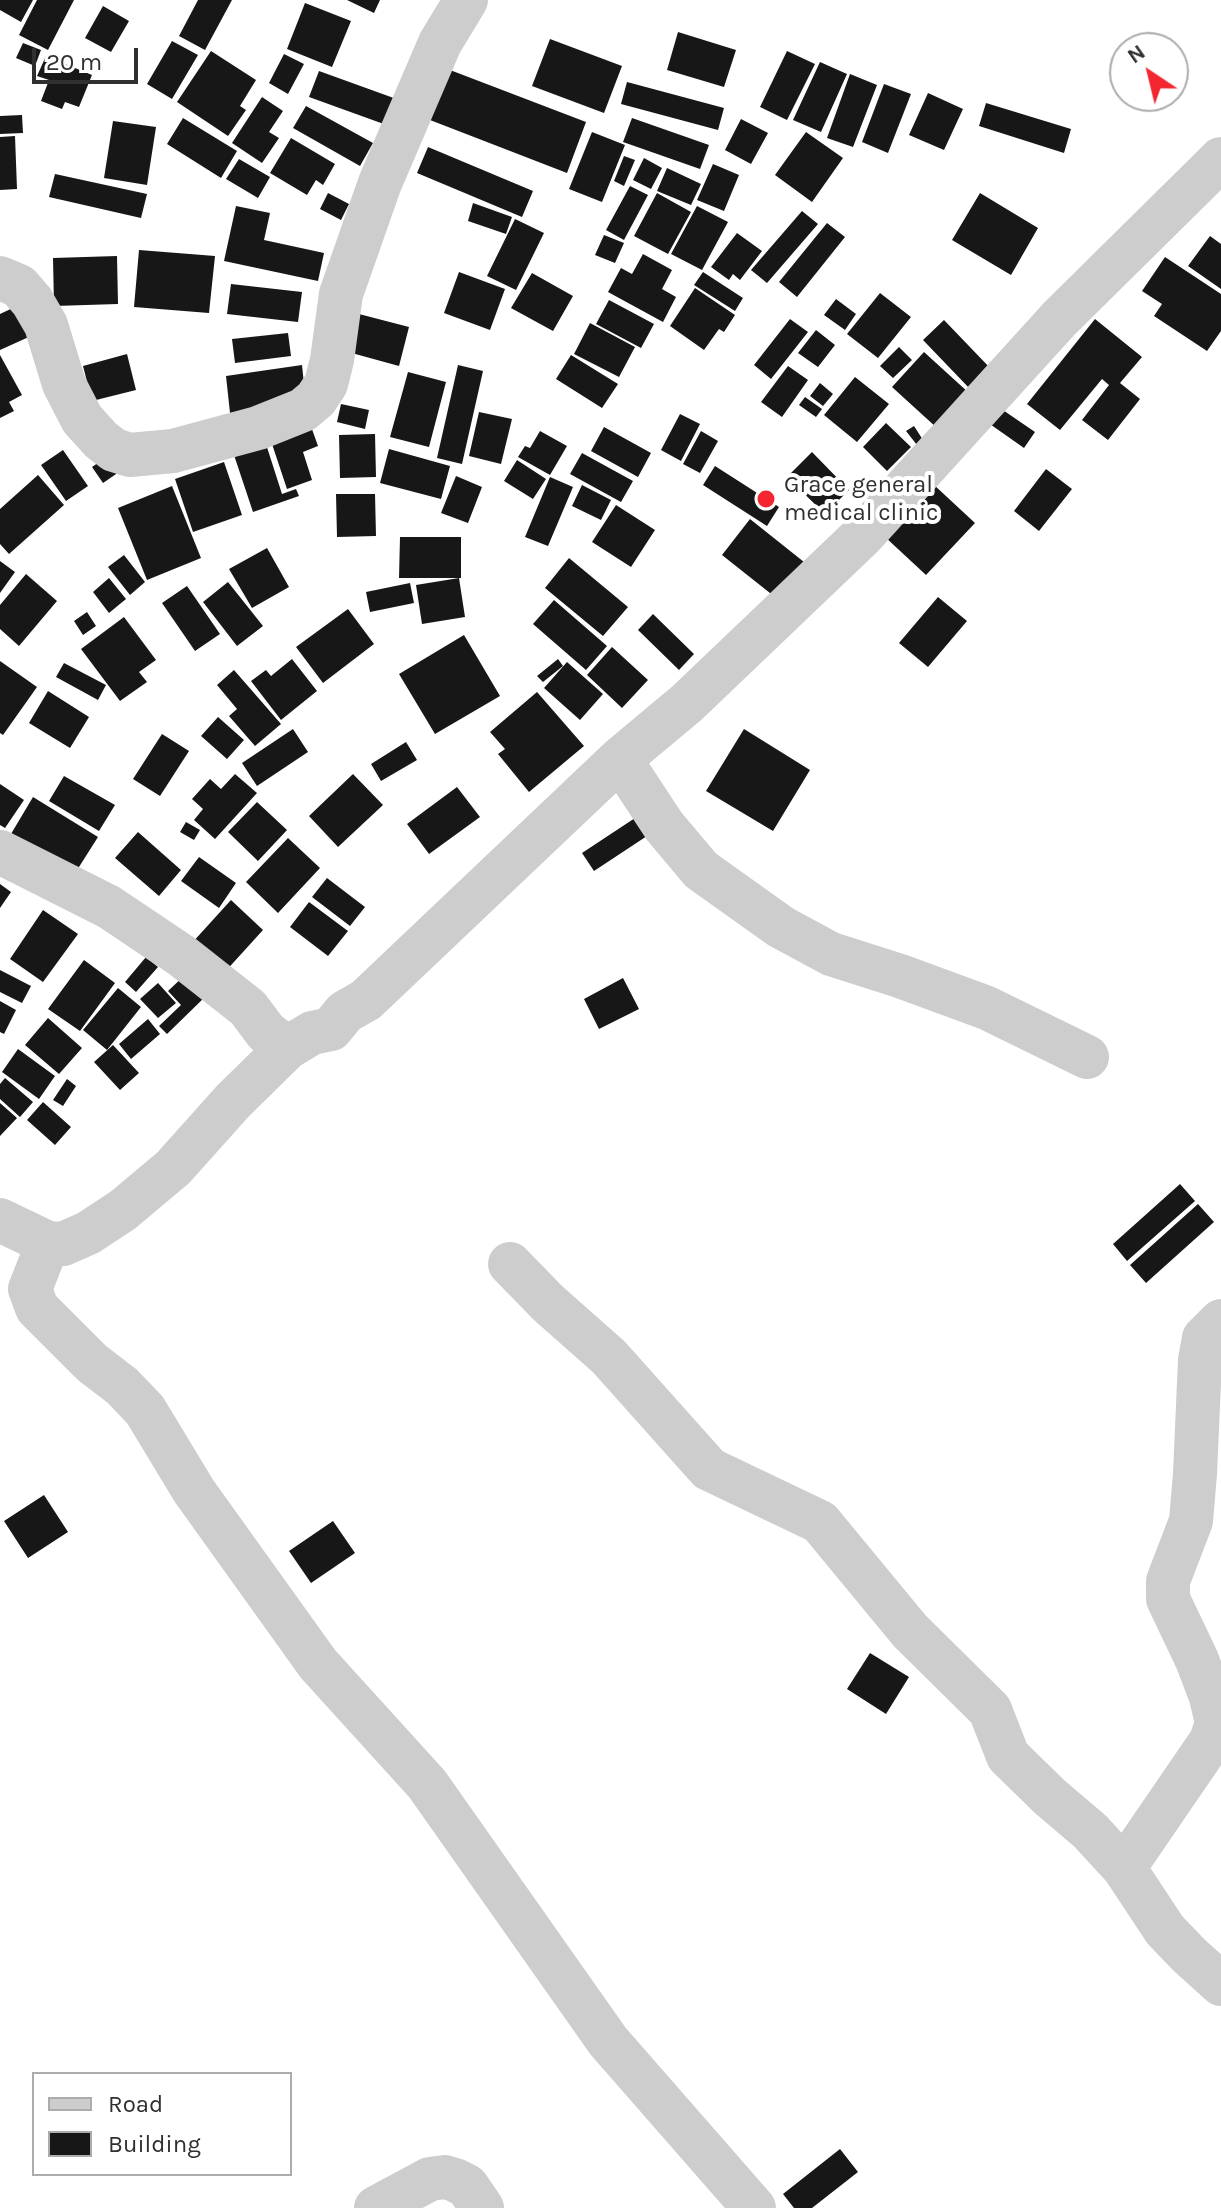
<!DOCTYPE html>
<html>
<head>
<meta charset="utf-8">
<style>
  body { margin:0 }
  #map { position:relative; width:1221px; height:2208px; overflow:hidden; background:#fff; font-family:Karla,sans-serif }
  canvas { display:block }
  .legend { position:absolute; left:32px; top:2072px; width:260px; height:104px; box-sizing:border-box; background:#fff; border:2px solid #acacac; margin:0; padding:10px 14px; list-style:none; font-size:24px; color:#303030 }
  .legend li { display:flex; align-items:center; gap:16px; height:40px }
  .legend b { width:40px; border:2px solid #acacac }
  .north { position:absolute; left:1109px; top:32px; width:80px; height:80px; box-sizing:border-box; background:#fff; border:2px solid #acacac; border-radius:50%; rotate:325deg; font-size:22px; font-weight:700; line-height:32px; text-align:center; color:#303030 }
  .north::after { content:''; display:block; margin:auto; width:28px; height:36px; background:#f42630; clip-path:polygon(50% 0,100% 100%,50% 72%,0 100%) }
  .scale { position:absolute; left:32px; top:48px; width:106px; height:36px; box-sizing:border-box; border:4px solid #303030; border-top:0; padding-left:10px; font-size:24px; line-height:28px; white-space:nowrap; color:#303030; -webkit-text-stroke:6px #fff; paint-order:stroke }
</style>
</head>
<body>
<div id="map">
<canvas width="1221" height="2208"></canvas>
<ul class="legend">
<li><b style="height:10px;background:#cdcdcd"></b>Road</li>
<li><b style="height:22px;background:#171717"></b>Building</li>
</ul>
<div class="north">N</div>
<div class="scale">20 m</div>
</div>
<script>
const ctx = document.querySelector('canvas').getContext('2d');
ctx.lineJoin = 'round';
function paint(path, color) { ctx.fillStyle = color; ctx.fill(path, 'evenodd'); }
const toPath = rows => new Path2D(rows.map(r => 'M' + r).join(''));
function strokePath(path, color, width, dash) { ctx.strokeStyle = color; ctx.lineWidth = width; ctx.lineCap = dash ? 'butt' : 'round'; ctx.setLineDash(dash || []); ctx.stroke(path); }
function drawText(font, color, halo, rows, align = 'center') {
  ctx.font = font + ' Karla,sans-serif'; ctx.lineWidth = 8; ctx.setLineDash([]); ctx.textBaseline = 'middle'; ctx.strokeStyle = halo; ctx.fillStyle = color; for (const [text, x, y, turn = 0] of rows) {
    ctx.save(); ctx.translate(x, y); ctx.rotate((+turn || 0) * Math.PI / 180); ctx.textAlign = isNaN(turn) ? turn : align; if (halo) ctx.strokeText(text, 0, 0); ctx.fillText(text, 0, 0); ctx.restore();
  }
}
const building = toPath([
  [0,0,33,0,21,22,0,10],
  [37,0,74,0,48,50,19,35],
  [198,0,232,0,205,50,179,36],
  [347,0,380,0,374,13],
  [305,3,351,21,332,67,287,49],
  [103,6,129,21,111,52,85,38],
  [678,32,736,50,724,87,667,70],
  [550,39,622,66,604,113,532,86],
  [172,41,198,55,172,99,147,84],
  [23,43,41,50,35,66,16,58],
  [211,51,256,80,240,106,246,110,228,136,177,102],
  [787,51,815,64,787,120,760,107],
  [284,54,304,64,288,94,269,83],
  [46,56,92,75,79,107,65,102,62,109,41,101,49,80,37,76],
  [820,62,847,74,821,132,793,120],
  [450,70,586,122,567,173,430,120],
  [319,71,402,101,392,127,309,97],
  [850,74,877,85,853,147,827,138],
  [627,82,724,108,718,130,621,104],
  [884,84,911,94,888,153,862,142],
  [928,93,963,109,944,150,909,135],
  [262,97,283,111,269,132,279,138,262,163,232,143],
  [986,103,1071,129,1064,153,979,126],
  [306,106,373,143,360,166,293,128],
  [22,115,23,133,0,134,0,116],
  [183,118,237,151,221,178,167,144],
  [632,118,709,145,700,169,623,142],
  [741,119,768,133,751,164,725,150],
  [113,121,156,127,147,185,104,178],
  [592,132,625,145,602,202,569,189],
  [806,132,843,158,812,202,775,175],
  [15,136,17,189,0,190,0,137],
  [291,138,335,164,323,185,316,180,307,195,270,173],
  [428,147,533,191,522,217,417,173],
  [624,156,635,160,624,186,614,181],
  [644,158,662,168,651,189,633,180],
  [239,159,270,177,258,198,226,179],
  [713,164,739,175,724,211,697,200],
  [667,168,701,184,691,205,657,191],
  [55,174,147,194,141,218,49,197],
  [630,186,648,195,624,240,606,230],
  [328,193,349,204,341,220,320,209],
  [657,193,691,212,668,254,634,236],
  [980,193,1038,228,1011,275,952,240],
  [473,203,512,217,506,234,468,221],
  [236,206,270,213,264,240,324,253,318,281,224,261],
  [697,206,728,222,702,270,671,254],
  [802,211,818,224,767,283,751,270],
  [515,219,544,233,516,290,487,276],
  [827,223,845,237,797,297,779,282],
  [737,233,762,251,740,280,733,274,729,280,711,267],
  [604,235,624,243,615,263,595,255],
  [1210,236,1221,244,1221,289,1188,266],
  [139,250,215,256,209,313,134,307],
  [643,254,672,270,662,289,676,297,663,322,608,292,621,268,632,274],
  [117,256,118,304,54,306,53,258],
  [1165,257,1221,294,1221,331,1207,351,1154,316,1162,304,1142,291],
  [459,272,505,289,490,330,444,313],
  [703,272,743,298,735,311,694,285],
  [532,273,573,296,553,331,511,308],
  [231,284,302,292,298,322,227,314],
  [695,288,735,315,724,332,719,329,704,350,670,326],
  [880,293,911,317,878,358,847,334],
  [836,299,856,314,845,330,824,315],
  [609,300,654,324,641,348,596,324],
  [17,306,31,336,0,350,0,314],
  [359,314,409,327,399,366,348,352],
  [790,319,808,332,771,379,754,365],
  [1095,319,1142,357,1120,383,1140,399,1108,440,1082,420,1109,385,1102,379,1060,430,1027,404],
  [944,320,992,370,971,390,923,340],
  [590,323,635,347,619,377,574,354],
  [816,330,835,345,818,367,798,353],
  [288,333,291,356,235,363,232,339],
  [899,347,912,360,893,378,880,366],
  [924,352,969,393,937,428,892,387],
  [127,354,136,390,92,401,83,366],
  [0,355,22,395,9,402,14,411,0,418],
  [571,355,618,384,602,408,556,379],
  [302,365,306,403,230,413,226,376],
  [458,365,483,371,462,464,437,458],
  [788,366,808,380,782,417,761,402],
  [408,372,446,382,429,447,390,437],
  [855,377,889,404,857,442,824,415],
  [820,383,833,394,823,406,810,396],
  [805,397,822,409,816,417,799,405],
  [341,404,369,410,365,429,337,422],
  [997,406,1035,432,1024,448,987,422],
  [479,412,512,419,501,464,469,456],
  [680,414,700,424,681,461,661,450],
  [308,418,318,446,303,452,312,480,287,489,268,432],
  [886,423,911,447,887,471,863,447],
  [914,426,923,440,917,445,906,431],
  [604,427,651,453,638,477,591,451],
  [540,431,567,446,550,475,518,457,525,446,530,448],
  [701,431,718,441,700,473,683,464],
  [375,434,376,477,340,478,339,435],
  [265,441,282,494,296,489,299,496,253,512,233,452],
  [389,449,450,466,441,499,380,483],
  [63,450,88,486,66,501,41,465],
  [812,452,849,490,825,514,787,477],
  [582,453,633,481,621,502,570,474],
  [108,456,119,472,103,483,92,467],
  [517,460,546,479,533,499,504,481],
  [224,462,242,515,193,532,175,479],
  [715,466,779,507,767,526,703,485],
  [1046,469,1072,489,1039,531,1014,511],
  [38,475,64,505,9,554,0,544,0,509],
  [456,476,482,487,468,523,441,513],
  [550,477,573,487,548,546,525,537],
  [933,484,975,523,926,575,884,536],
  [582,485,611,500,601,520,572,506],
  [172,486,201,558,147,580,118,508],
  [336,494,375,494,376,536,337,537],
  [616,505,655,530,631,567,592,542],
  [750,519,804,562,775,597,722,555],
  [400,537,461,537,461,578,399,578],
  [267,548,289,587,252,608,229,569],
  [124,555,145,582,130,595,108,567],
  [569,558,628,607,603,636,545,588],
  [0,561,15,572,0,593],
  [26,574,57,601,19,646,0,629,0,605],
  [109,578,126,599,109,613,93,592],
  [459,578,465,617,422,624,416,585],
  [228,582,263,626,237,646,203,602],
  [410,583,414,603,370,612,366,592],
  [187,586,220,634,195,651,162,603],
  [938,597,967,621,928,667,899,643],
  [554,600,607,646,586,670,533,624],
  [348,609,374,644,323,683,296,647],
  [87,612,96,626,83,635,74,621],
  [653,614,694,654,679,670,638,630],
  [124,617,156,660,139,672,147,682,120,701,81,649],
  [464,635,500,696,435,734,399,674],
  [612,647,648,680,622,708,587,675],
  [292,659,317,691,281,720,251,681,266,670,271,676],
  [558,659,563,666,543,682,537,676],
  [0,661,37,687,3,735,0,733],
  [567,662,603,694,580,720,544,688],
  [64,663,106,685,98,700,56,677],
  [234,670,281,724,255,746,229,716,237,709,217,685],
  [48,691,89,717,70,748,29,723],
  [537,692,584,746,529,792,498,754,505,749,490,732],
  [218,717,244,740,227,759,201,736],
  [293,729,308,752,257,786,242,763],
  [744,729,810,770,773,831,706,791],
  [162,734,189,751,160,796,133,779],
  [406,742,417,760,381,781,371,764],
  [235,774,257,793,215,839,194,820,203,809,192,799,210,779,221,789],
  [353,774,383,805,338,847,309,816],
  [64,776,115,805,99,831,49,801],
  [0,784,24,800,5,828,0,825],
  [457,787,480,817,429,854,407,824],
  [33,797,98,837,72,878,8,839],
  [257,802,287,830,258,861,228,832],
  [635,818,647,836,594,871,582,853],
  [186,822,200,830,194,840,180,832],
  [138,832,181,870,159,896,115,858],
  [288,838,320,868,278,913,246,882],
  [199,857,236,883,219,908,181,881],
  [327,878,365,907,350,926,312,897],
  [0,884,11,892,0,908],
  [231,900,263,930,223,974,191,944],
  [309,902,348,931,328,956,290,927],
  [43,910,78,934,43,982,10,959],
  [146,957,158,967,136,992,125,982],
  [84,960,115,983,80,1031,48,1009],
  [0,970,31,986,22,1003,0,992],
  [186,974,206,996,167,1034,159,1026,181,1005,168,991],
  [623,978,639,1009,599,1029,584,999],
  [158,983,176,1003,158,1018,140,999],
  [118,988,141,1007,107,1050,83,1030],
  [0,1001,16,1010,4,1034,0,1032],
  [48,1018,82,1048,59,1074,25,1045],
  [148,1019,160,1034,131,1059,119,1044],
  [113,1045,139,1073,120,1090,94,1062],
  [18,1049,55,1076,39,1099,2,1072],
  [5,1078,33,1102,20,1117,0,1099,0,1084],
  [67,1079,76,1086,63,1106,53,1100],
  [43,1102,71,1127,55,1145,27,1120],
  [0,1103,17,1118,0,1136],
  [1180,1184,1195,1201,1127,1261,1113,1244],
  [1198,1204,1214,1222,1146,1283,1130,1265],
  [44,1495,68,1532,28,1558,4,1521],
  [333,1521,355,1553,311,1583,289,1551],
  [870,1653,909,1677,886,1714,847,1689],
  [840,2149,858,2172,812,2208,794,2208,783,2194]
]);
const minor = toPath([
  [0,278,19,286,32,301,46,325,64,384,82,419,101,440,114,450,130,455,173,451,258,428,303,410,316,399,326,384,332,360,341,294,380,183,440,43,466,0],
  [620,759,664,826,701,870,781,927,831,954,900,976,987,1008,1087,1057],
  [0,852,109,907,182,956,248,1008,266,1032,287,1048,312,1033,331,1029,345,1012,366,1000,620,759,687,703,863,535,1059,319,1221,159],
  [0,1220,48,1243,63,1244,88,1233,123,1210,173,1168,233,1101,287,1048],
  [48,1243,30,1289,37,1308,92,1363,122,1386,145,1410,194,1491,318,1664,427,1784,608,2041,754,2208],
  [510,1264,548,1303,609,1357,709,1469,820,1522,910,1631,990,1710,1008,1756,1050,1797,1090,1831,1124,1868,1165,1930,1189,1955,1221,1984],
  [1124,1868,1211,1741,1217,1723,1211,1697,1197,1660,1168,1599,1168,1581,1191,1521,1195,1474,1200,1360,1204,1338,1221,1321],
  [376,2208,430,2179,445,2177,455,2180,467,2186,482,2208]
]);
const markers = [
  [766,499,10,"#f42630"]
];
const poiNames = [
  ["Grace general",784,485],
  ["medical clinic",784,513]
];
paint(building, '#171717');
strokePath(minor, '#cdcdcd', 44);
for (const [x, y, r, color] of markers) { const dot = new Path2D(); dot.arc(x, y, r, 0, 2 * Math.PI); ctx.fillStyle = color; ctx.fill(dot); strokePath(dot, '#fff', 3); }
drawText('24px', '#303030', '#fff', poiNames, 'left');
</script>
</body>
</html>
